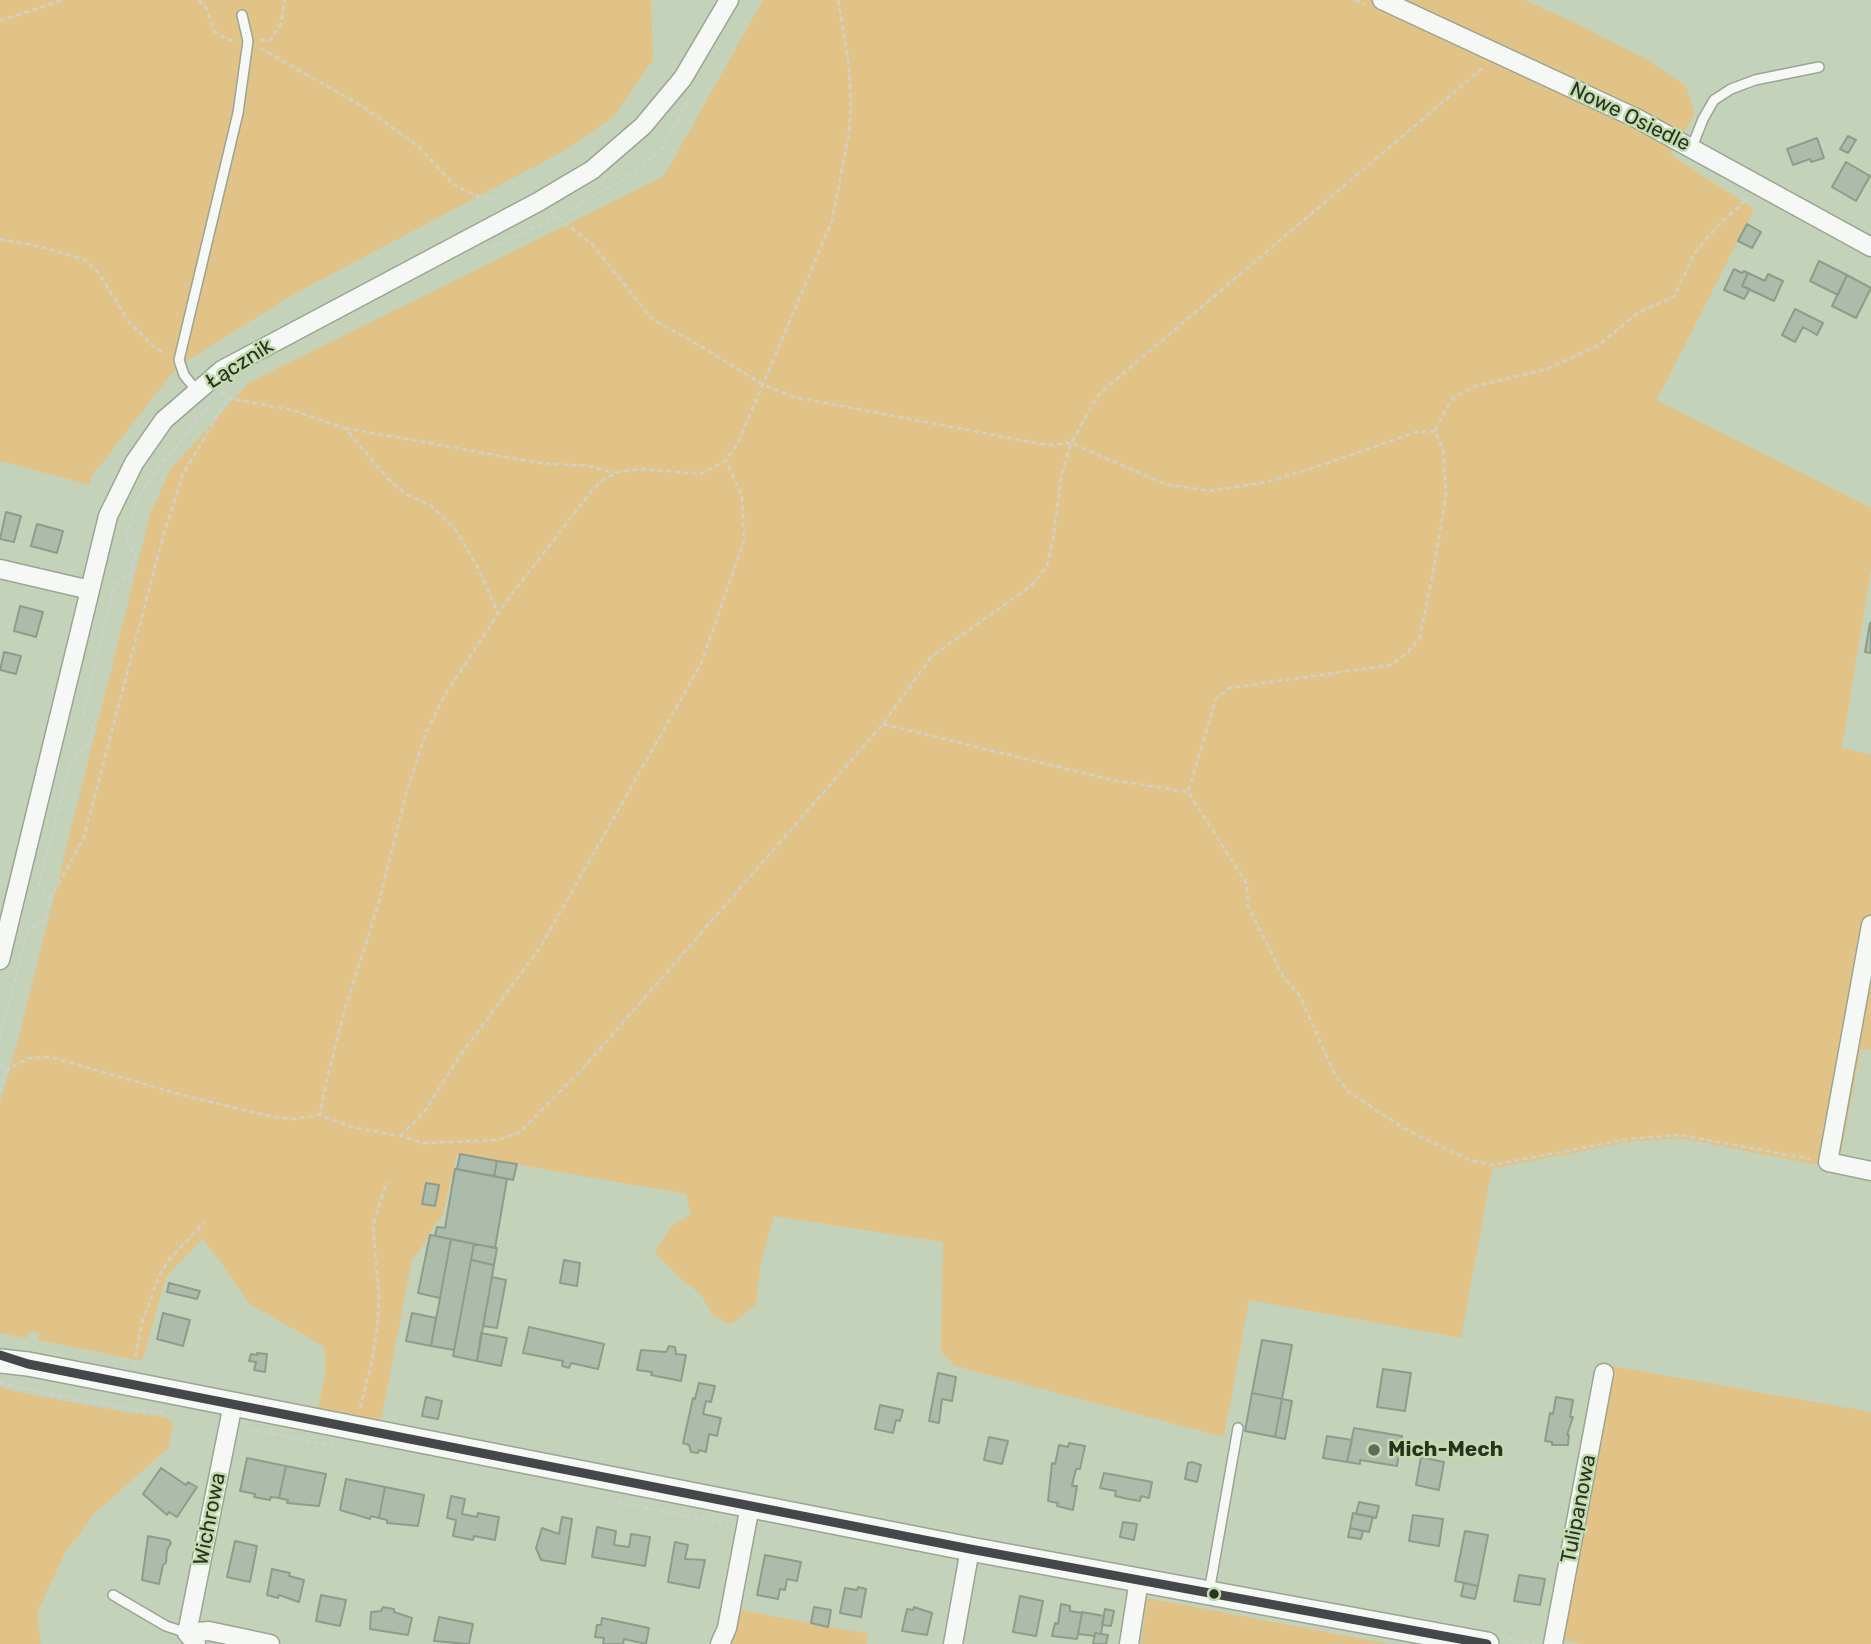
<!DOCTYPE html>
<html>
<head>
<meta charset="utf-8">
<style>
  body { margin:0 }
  canvas { display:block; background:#c4d2ba }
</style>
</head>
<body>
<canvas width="1871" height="1644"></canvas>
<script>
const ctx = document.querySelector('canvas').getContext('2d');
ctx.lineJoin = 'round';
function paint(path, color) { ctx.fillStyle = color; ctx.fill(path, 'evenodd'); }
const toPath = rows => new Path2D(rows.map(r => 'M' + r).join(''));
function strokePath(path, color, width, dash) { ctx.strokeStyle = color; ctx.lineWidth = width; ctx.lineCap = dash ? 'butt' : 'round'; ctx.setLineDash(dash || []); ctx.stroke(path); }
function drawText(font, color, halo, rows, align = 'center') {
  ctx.font = font + ' Rubik,sans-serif'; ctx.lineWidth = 5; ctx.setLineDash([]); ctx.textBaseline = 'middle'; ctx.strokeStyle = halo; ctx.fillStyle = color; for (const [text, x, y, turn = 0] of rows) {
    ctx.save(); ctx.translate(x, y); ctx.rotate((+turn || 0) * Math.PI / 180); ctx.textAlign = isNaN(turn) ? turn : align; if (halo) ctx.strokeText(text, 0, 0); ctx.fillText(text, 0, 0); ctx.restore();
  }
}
const green = toPath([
  [0,0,651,0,653,60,613,117,564,151,294,294,177,367,92,476,90,485,0,461],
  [763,0,1524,0,1572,21,1644,58,1686,86,1695,114,1670,154,1754,209,1657,400,1871,508,1871,569,1842,748,1871,754,1871,1050,1861,1049,1838,1169,1680,1138,1628,1142,1492,1169,1461,1338,1249,1300,1224,1437,955,1366,941,1352,943,1242,774,1216,760,1266,756,1305,731,1324,714,1317,701,1295,680,1278,654,1252,672,1226,691,1214,686,1194,457,1154,443,1215,436,1223,419,1252,412,1260,381,1420,318,1409,325,1374,325,1347,250,1304,203,1238,166,1277,142,1361,38,1340,39,1333,29,1331,27,1338,0,1333,0,1103,17,1044,150,515,170,470,248,383,664,176],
  [1607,1365,1871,1412,1871,1644,1583,1644,1563,1640,1555,1631],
  [0,1386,12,1391,131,1413,166,1417,173,1424,168,1448,94,1514,65,1553,37,1613,41,1644,0,1644],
  [1147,1598,1390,1644,1141,1644],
  [741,1610,868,1634,867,1644,727,1644]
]);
const building = toPath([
  [1848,136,1856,140,1848,153,1840,149,1848,136],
  [1817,138,1824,158,1811,162,1810,159,1793,165,1787,149,1817,138],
  [1846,162,1870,176,1856,201,1832,187,1846,162],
  [1747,224,1761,232,1752,248,1738,241,1747,224],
  [1819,261,1847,275,1838,295,1810,281,1819,261],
  [1734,269,1742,273,1744,271,1748,273,1742,286,1750,289,1744,299,1724,290,1734,269],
  [1748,273,1765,281,1768,274,1783,281,1774,301,1742,286,1748,273],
  [1847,275,1871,288,1856,318,1832,306,1847,275],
  [1795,309,1823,323,1817,335,1803,327,1795,342,1782,335,1795,309],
  [6,512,21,516,14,542,0,539,6,512],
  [37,524,63,531,57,553,31,546,37,524],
  [20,606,43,612,36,637,14,631,20,606],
  [1870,623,1871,623,1871,653,1865,652,1870,623],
  [4,652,21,656,16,674,0,670,4,652],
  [460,1154,497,1161,494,1176,457,1169,460,1154],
  [497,1161,517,1164,513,1180,494,1176,497,1161],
  [455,1169,507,1179,495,1248,435,1236,437,1227,445,1228,455,1169],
  [426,1183,439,1185,435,1206,422,1204,426,1183],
  [430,1235,451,1239,440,1298,418,1293,430,1235],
  [451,1239,474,1244,454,1350,431,1346,451,1239],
  [474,1244,497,1248,494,1265,471,1260,474,1244],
  [471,1260,494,1265,477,1361,453,1356,471,1260],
  [564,1260,580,1263,577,1286,560,1283,564,1260],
  [492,1277,506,1280,497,1328,483,1326,492,1277],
  [169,1283,200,1291,197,1299,167,1292,169,1283],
  [163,1313,190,1320,183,1346,157,1339,163,1313],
  [412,1313,436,1318,431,1346,406,1341,412,1313],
  [529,1327,604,1344,598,1369,571,1363,569,1368,562,1366,563,1361,523,1353,529,1327],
  [481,1333,507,1338,501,1366,477,1361,481,1333],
  [1262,1340,1292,1345,1282,1399,1252,1393,1262,1340],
  [669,1346,675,1347,676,1354,686,1355,681,1381,651,1375,652,1372,637,1370,641,1350,666,1352,669,1346],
  [257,1353,267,1354,265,1372,254,1370,256,1362,249,1361,251,1354,257,1355,257,1353],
  [1383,1369,1411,1373,1405,1411,1377,1407,1383,1369],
  [938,1373,956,1377,952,1401,942,1399,939,1423,929,1421,938,1373],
  [699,1383,715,1386,711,1402,706,1401,703,1414,721,1418,717,1436,709,1434,706,1452,699,1450,698,1453,691,1452,689,1445,683,1443,693,1398,695,1399,699,1383],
  [1252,1393,1282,1399,1275,1437,1245,1431,1252,1393],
  [426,1397,442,1401,438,1419,422,1416,426,1397],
  [1556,1397,1573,1400,1570,1417,1573,1417,1567,1435,1569,1435,1568,1445,1552,1445,1552,1442,1545,1441,1550,1413,1553,1414,1556,1397],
  [1282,1399,1292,1401,1285,1439,1275,1437,1282,1399],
  [880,1405,903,1410,900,1421,896,1420,893,1433,875,1429,880,1405],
  [1354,1428,1402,1436,1397,1466,1360,1460,1360,1464,1347,1462,1354,1428],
  [1327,1436,1352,1440,1347,1462,1323,1458,1327,1436],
  [989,1437,1008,1441,1002,1464,984,1460,989,1437],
  [1069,1443,1085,1446,1080,1469,1076,1469,1074,1477,1072,1486,1077,1486,1073,1510,1057,1506,1058,1503,1048,1501,1052,1463,1055,1464,1059,1445,1068,1447,1069,1443],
  [1421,1457,1444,1462,1439,1490,1416,1485,1421,1457],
  [247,1458,286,1466,279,1498,271,1497,270,1500,254,1497,255,1494,240,1491,247,1458],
  [1192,1462,1201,1465,1197,1482,1185,1479,1188,1463,1192,1462],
  [286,1466,326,1474,319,1506,287,1503,288,1500,279,1498,286,1466],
  [161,1468,186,1485,188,1482,197,1487,177,1517,169,1512,167,1515,143,1494,161,1468],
  [1104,1473,1152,1482,1149,1498,1141,1496,1140,1501,1128,1499,1115,1496,1116,1491,1100,1488,1104,1473],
  [346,1479,385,1487,379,1518,371,1516,370,1519,340,1510,346,1479],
  [385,1487,424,1495,418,1526,387,1523,387,1520,379,1518,385,1487],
  [451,1496,465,1499,462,1514,477,1517,478,1513,499,1517,495,1540,474,1536,473,1540,453,1536,456,1520,447,1518,451,1496],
  [1359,1502,1379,1506,1376,1518,1356,1514,1359,1502],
  [1353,1513,1373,1517,1369,1532,1350,1528,1353,1513],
  [1413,1515,1443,1519,1439,1546,1409,1541,1413,1515],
  [562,1517,572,1519,565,1564,541,1560,536,1548,542,1528,559,1534,562,1517],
  [1123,1522,1137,1524,1134,1540,1120,1537,1123,1522],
  [597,1527,616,1531,614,1545,629,1547,631,1534,650,1537,645,1566,592,1557,597,1527],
  [1350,1528,1363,1531,1361,1539,1348,1537,1350,1528],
  [1465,1531,1488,1535,1478,1586,1455,1581,1465,1531],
  [148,1536,169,1540,171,1543,167,1550,166,1563,163,1565,159,1584,142,1580,148,1536],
  [235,1541,257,1546,250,1582,227,1577,235,1541],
  [675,1542,688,1545,685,1559,705,1560,699,1588,668,1582,675,1542],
  [765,1555,801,1562,797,1581,787,1579,785,1590,780,1589,778,1599,757,1595,765,1555],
  [272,1569,290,1573,289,1576,304,1580,299,1602,279,1595,278,1598,267,1595,272,1569],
  [1519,1575,1545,1579,1540,1605,1514,1601,1519,1575],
  [1464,1583,1478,1586,1475,1599,1461,1596,1464,1583],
  [858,1587,866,1589,861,1617,840,1613,845,1588,857,1590,858,1587],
  [321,1595,346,1600,340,1626,316,1621,321,1595],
  [1020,1596,1043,1601,1036,1636,1013,1632,1020,1596],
  [1061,1604,1070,1606,1070,1611,1082,1613,1077,1639,1052,1636,1055,1623,1058,1624,1061,1604],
  [383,1607,394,1609,394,1612,412,1618,408,1635,370,1629,371,1612,381,1611,383,1607],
  [814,1607,831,1610,828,1627,811,1623,814,1607],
  [914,1607,932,1613,927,1635,902,1631,907,1609,913,1610,914,1607],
  [1105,1609,1114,1611,1111,1626,1102,1625,1105,1609],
  [1082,1612,1104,1616,1101,1634,1095,1633,1095,1636,1078,1634,1082,1612],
  [439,1617,473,1624,469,1644,434,1641,439,1617],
  [602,1618,649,1628,646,1644,624,1639,623,1644,603,1644,604,1638,595,1637,597,1625,601,1625,602,1618],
  [1095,1633,1108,1635,1106,1644,1093,1644,1095,1633]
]);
const path = toPath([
  [199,0,206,8,215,32,228,40,236,40],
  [838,0,848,58,851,103,849,132,832,221,738,443,726,460,701,474,643,469,629,470,616,473,602,481,590,493,505,603,445,695,426,733,406,794,379,902,344,1012,326,1083,320,1115,351,1127,400,1136,424,1143,498,1140,520,1132,586,1065,883,724,931,657,1032,585,1047,566,1053,540,1061,477,1071,443,1098,395,1485,66],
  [1355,0,1365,4],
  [0,21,62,0],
  [260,40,270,40,281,24,285,0],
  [260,48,365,108,419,147,454,185,474,195,502,201],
  [551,212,592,244,653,320,687,338,764,385,794,397,1047,445,1071,443,1165,484,1210,491,1266,482,1322,465,1416,432,1435,431,1443,450,1446,493,1436,557,1420,637,1408,652,1391,665,1229,688,1216,699,1188,792],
  [0,239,42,247,85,260,98,272,129,322,156,349,166,354],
  [492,248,557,217,640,169,662,148,690,98],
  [221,392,228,398,292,410,345,428,388,479,406,494,430,505,455,529,478,568,498,613],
  [345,428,540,463,588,466,614,473],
  [1435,430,1452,399,1473,387,1547,369,1599,345,1639,312,1674,297,1694,254,1721,222,1739,207,1745,199],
  [883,724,1112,780,1188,792,1247,884,1248,906,1284,978,1299,994,1335,1075,1349,1092,1405,1129,1469,1160,1493,1165,1628,1139,1680,1135,1811,1159],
  [50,899,84,837,164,533,183,474,228,398],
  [0,1040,27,931,44,920,50,899,39,884,71,758,88,746,93,729,83,712,115,584,131,574,136,555,126,540,135,505,146,484,209,406],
  [0,1063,5,1071,0,1091],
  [5,1071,29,1058,51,1057,186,1096,274,1117,292,1119,320,1115],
  [400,1136,423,1114,457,1060,541,946,701,664,744,541,742,497,726,460],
  [134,1365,142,1323,159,1276,168,1261,205,1221],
  [0,1382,16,1387,124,1407,165,1413],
  [360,1408,372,1362,377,1329,379,1298,373,1225,387,1181],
  [247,1429,333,1446],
  [618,1502,728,1524],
  [1507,1638,1535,1644]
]);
const service = toPath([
  [1692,147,1703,119,1714,100,1731,89,1755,80,1819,67],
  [197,391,184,375,179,360,238,113,248,41,242,15],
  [1209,1592,1238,1428],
  [113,1595,166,1626,187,1633]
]);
const minor = toPath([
  [1382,0,1636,118,1871,247],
  [0,569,90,590],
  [1871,925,1828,1162,1871,1171],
  [0,960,108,516,134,463,164,420,222,370,538,202,592,170,643,126,683,78,729,0],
  [187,1633,209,1631,270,1644],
  [196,1644,187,1633,233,1404],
  [720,1644,727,1628,750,1506],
  [953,1644,970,1549],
  [1129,1644,1139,1580],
  [1553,1644,1604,1373]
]);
const tertiary = toPath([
  [0,1361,28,1364,131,1384,970,1549,1487,1644]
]);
const bus1 = toPath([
  [0,1355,28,1364,970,1549,1487,1644]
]);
const markers = [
  [1374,1450,7,"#606b57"],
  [1214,1594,6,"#2a3322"]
];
const streetNames = [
  ["Nowe Osiedle",1630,117,26],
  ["Łącznik",240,364,-32],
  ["Tulipanowa",1579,1509,-79],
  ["Wichrowa",210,1519,-79]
];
const poiNames = [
  ["Mich-Mech",1388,1450]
];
paint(green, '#e2c387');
paint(building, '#adbbaa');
strokePath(building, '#8e9c8b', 2);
strokePath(service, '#9aa592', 12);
strokePath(minor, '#9aa592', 21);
strokePath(tertiary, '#9aa592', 26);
strokePath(path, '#cdd2ca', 2.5, [5, 3.5]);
strokePath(service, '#f6f8f5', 9);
strokePath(minor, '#f6f8f5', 18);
strokePath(tertiary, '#f6f8f5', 23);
strokePath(bus1, '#45484a', 9);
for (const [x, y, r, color] of markers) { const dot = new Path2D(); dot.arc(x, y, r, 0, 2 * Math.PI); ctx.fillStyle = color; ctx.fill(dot); strokePath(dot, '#c3dcaf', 2.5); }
drawText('21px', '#2a3322', '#c3dcaf', streetNames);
drawText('bold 21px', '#2a3322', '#c3dcaf', poiNames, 'left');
</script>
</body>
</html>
